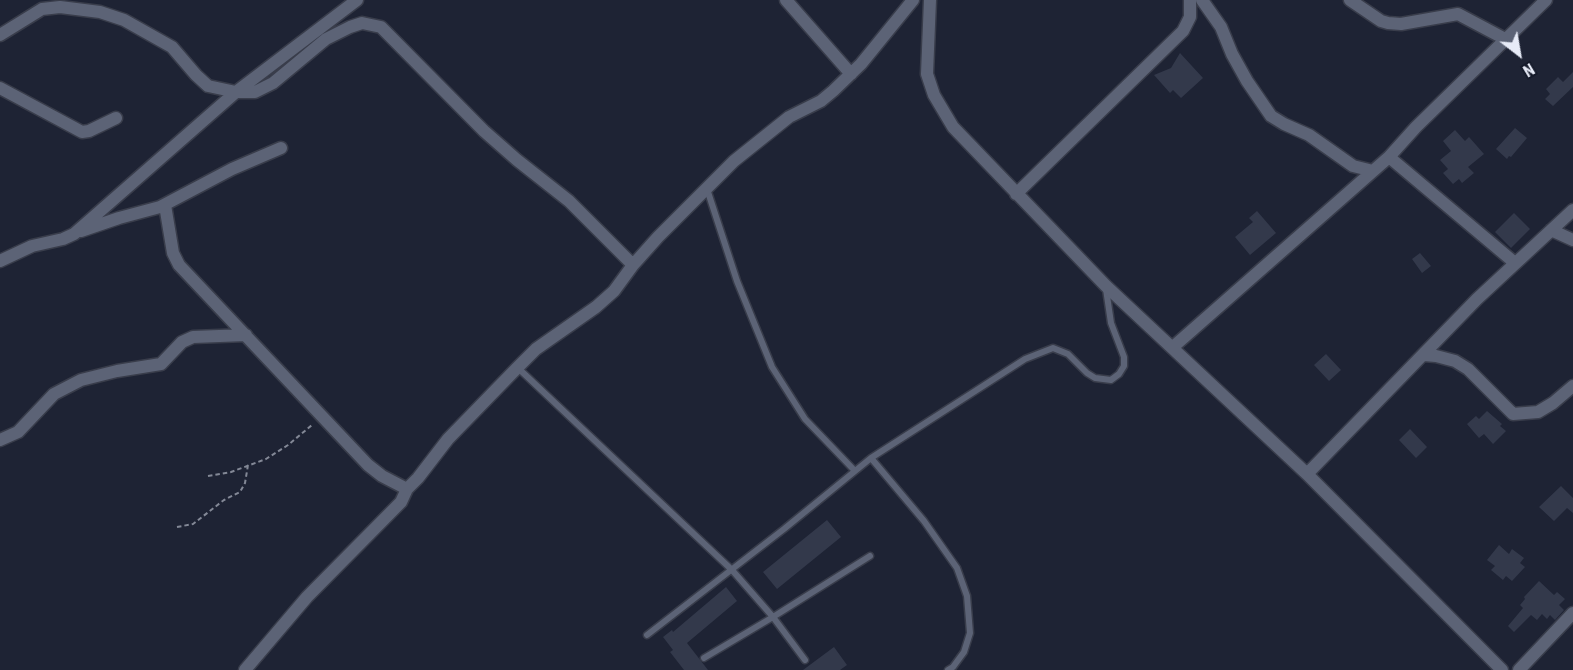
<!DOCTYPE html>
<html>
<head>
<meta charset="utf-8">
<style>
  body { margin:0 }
  #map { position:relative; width:1573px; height:670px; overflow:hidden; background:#1e2334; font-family:"Roboto Condensed",sans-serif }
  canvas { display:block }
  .north { position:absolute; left:1489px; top:24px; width:60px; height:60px; -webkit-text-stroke:4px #151a2a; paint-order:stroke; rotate:149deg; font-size:16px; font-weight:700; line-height:24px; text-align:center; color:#e7ebf7 }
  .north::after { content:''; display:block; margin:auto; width:21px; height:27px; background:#e7ebf7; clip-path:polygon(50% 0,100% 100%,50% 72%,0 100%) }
</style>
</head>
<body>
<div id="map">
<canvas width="1573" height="670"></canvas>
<div class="north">N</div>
</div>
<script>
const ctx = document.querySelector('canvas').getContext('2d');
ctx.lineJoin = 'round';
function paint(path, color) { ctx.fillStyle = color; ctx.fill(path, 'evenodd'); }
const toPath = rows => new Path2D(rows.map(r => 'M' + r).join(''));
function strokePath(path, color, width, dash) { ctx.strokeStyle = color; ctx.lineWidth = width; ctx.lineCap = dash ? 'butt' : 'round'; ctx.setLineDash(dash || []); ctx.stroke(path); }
const building = toPath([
  [1180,53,1203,78,1181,98,1173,90,1170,93,1154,75,1171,68],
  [1573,72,1573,87,1553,106,1545,99,1550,94,1546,89,1558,77,1563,82],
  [1515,128,1527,138,1511,157,1509,156,1507,159,1496,149],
  [1455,130,1465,141,1469,137,1484,154,1468,167,1474,173,1462,183,1459,179,1453,184,1443,173,1448,169,1440,160,1451,151,1443,141],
  [1257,211,1276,233,1250,255,1235,237,1253,222,1249,218],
  [1514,213,1530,229,1511,248,1495,232],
  [1420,253,1431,266,1422,273,1412,259],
  [1326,354,1341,370,1329,381,1314,365],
  [1487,411,1502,424,1500,426,1506,431,1493,444,1484,434,1479,438,1467,424,1476,416,1479,419],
  [1410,429,1427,447,1416,458,1399,440],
  [1561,486,1573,498,1573,513,1567,508,1554,521,1539,507],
  [827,520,841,537,777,589,763,572],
  [1499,545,1509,554,1512,549,1524,558,1520,563,1525,567,1512,581,1506,576,1503,580,1491,570,1495,566,1487,560],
  [1539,581,1554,595,1557,592,1565,599,1559,605,1564,610,1555,620,1550,615,1547,619,1542,614,1537,620,1531,615,1514,632,1508,626,1523,608,1520,605,1525,599,1524,597],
  [726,587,737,601,687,643,708,670,684,670,670,652,673,650,663,637,672,630,673,632],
  [834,647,847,665,840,670,803,670]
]);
const path = toPath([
  [208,476,231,472,266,459,288,445,312,425],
  [177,527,193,524,224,500,240,492,245,483,248,465]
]);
const lane = toPath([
  [707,189,737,281,772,367,805,419,855,471],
  [518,368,732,570,773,617,805,660],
  [871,458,924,521,957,568,967,596,970,633,964,652,953,667,948,670],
  [647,635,784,529,871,458,1025,359,1053,348,1068,354,1087,373,1095,378,1111,380,1119,374,1124,366,1124,357,1111,323,1106,289],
  [704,658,773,617,870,556]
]);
const street = toPath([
  [786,0,851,74],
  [930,0,927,74,934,95,953,127,1106,286,1307,474,1502,670],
  [1202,0,1221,27,1232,54,1247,81,1271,116,1284,124,1309,135,1353,166,1373,171],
  [1350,0,1381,21,1388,23,1401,24,1458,14,1507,40],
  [0,35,42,9,60,7,100,12,124,20,172,47,196,75,208,86,236,92,255,92,273,83,326,39,350,27,362,23,381,27,484,131,517,160,569,201,633,265],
  [0,88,82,132,89,131,116,118],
  [1389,157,1515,263],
  [1016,194,1183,31,1190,17,1190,0],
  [165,205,173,253,179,265,368,465,382,476,407,489],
  [1551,230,1573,240],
  [81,231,119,218,160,207,232,169,281,148],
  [0,261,32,246,63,239,74,234,236,92,357,0],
  [1173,347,1389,157,1416,127,1546,0],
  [1424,355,1436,356,1455,361,1468,369,1513,414,1538,412,1553,403,1573,386],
  [0,440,18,432,54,394,81,380,117,371,161,364,182,342,193,337,246,335],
  [1307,474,1477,299,1573,210],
  [245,670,307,597,401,502,407,489,418,478,448,439,517,368,536,349,596,307,614,291,633,265,658,237,734,161,789,117,821,101,833,91,861,64,913,0],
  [1519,670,1573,613]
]);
paint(building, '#33394b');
strokePath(lane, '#393d4b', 9);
strokePath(street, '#393d4b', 15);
strokePath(path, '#838896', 2, [4.5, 3]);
strokePath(lane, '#5c6376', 6);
strokePath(street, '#5c6376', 12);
</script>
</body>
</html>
